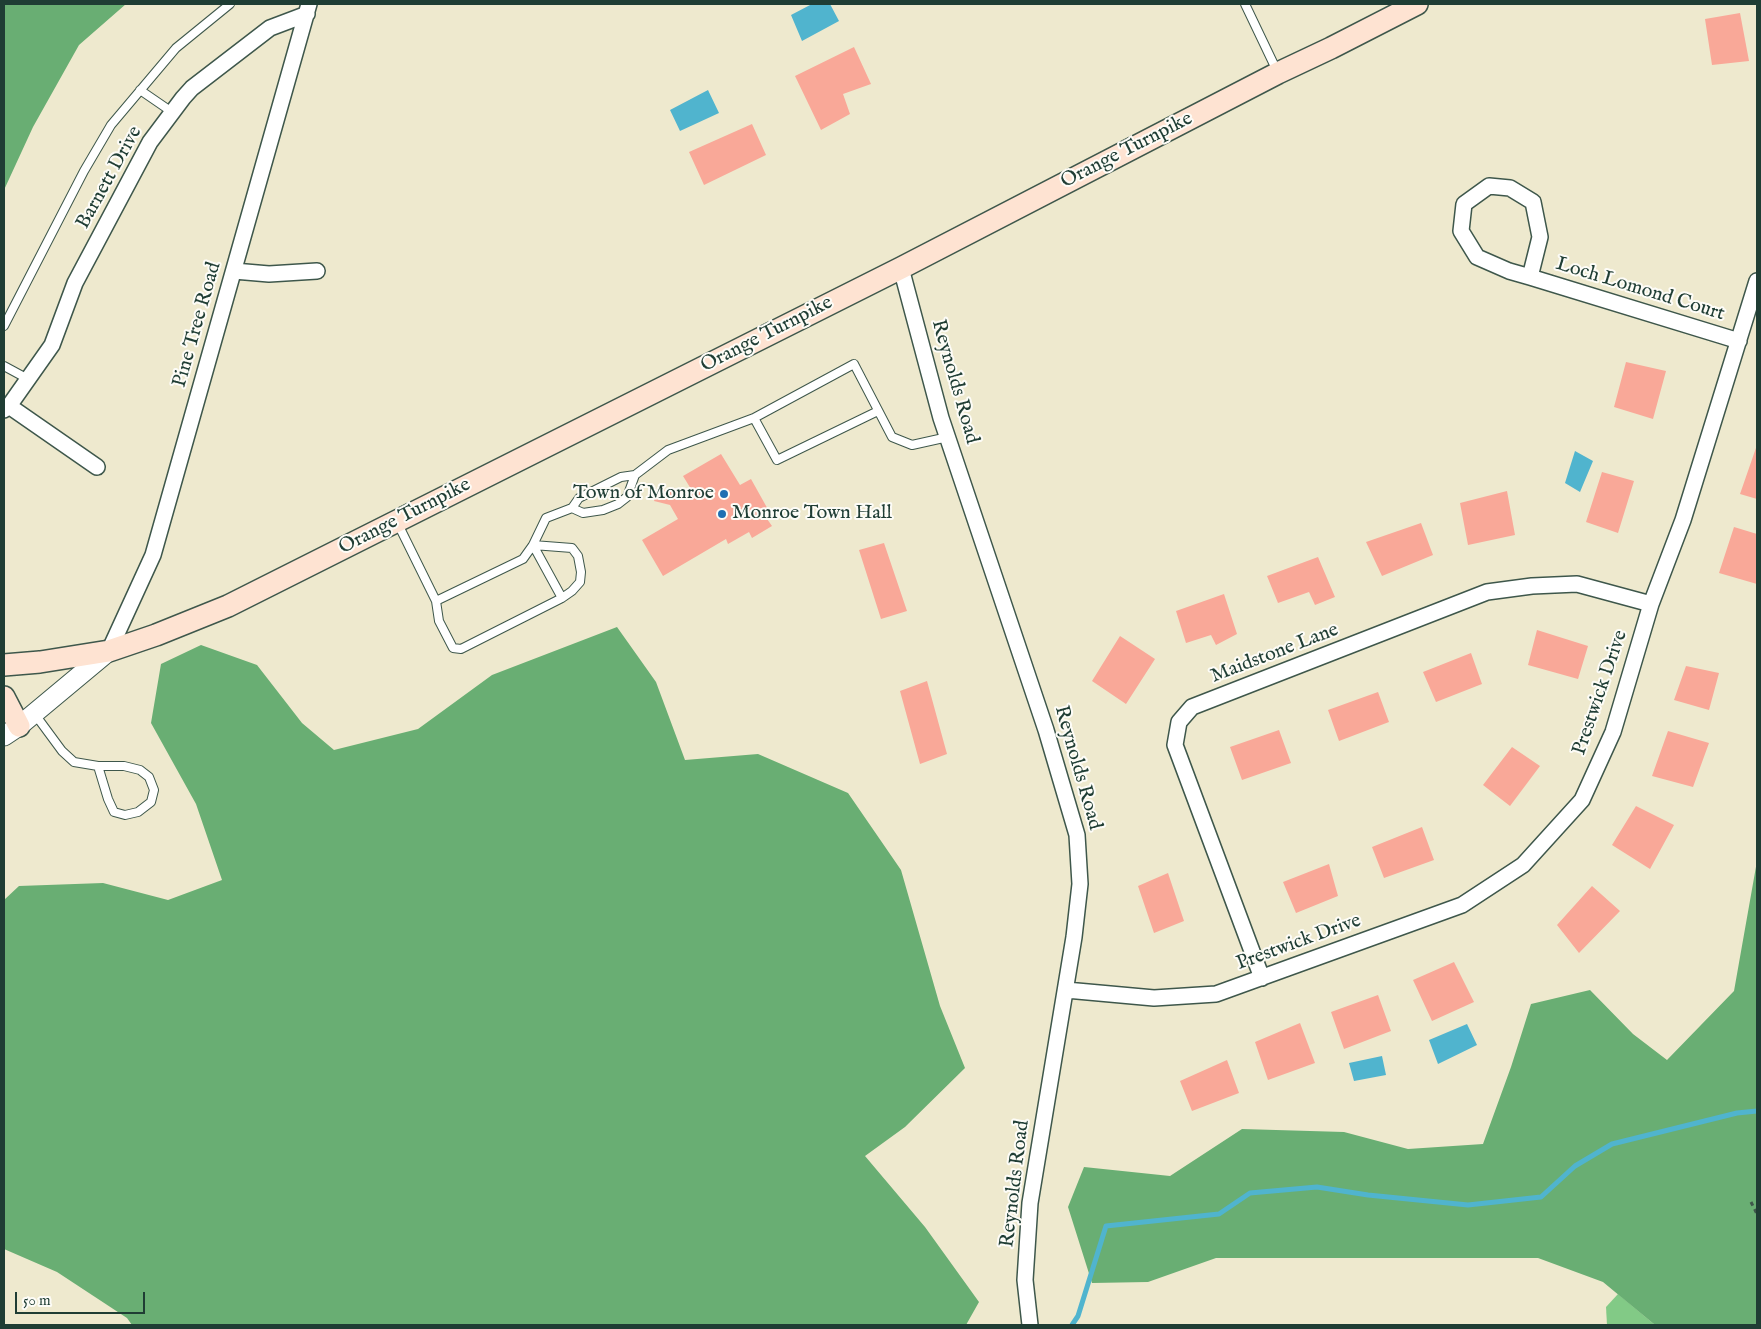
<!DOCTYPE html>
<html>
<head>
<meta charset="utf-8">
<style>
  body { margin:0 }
  #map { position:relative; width:1761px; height:1329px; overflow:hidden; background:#eee9ce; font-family:"IM FELL English",serif }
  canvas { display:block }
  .frame { position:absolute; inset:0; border:5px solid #1f3d34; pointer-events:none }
  .scale { position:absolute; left:15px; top:1292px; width:130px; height:22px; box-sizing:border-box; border:2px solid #1f3d34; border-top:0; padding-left:6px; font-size:15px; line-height:18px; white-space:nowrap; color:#1f3d34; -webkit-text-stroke:4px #fdfcf7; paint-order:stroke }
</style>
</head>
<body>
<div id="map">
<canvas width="1761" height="1329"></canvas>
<div class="frame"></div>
<div class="scale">50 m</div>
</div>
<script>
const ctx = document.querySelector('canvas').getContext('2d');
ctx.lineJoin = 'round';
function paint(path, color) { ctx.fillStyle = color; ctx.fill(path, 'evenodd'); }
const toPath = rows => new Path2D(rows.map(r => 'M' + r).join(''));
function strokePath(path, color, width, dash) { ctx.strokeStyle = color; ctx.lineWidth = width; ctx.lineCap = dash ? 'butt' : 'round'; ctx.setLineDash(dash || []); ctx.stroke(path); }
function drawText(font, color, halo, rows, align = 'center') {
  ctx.font = font + ' "IM FELL English",serif'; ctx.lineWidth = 4; ctx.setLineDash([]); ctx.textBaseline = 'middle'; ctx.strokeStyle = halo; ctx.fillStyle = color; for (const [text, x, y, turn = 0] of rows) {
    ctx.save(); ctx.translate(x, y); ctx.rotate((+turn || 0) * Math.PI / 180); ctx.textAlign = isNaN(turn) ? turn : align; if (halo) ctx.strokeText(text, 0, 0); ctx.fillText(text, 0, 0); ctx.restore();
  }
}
const green = toPath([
  [1618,1294,1655,1325,1607,1325,1606,1307]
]);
const forest = toPath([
  [4,4,126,4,79,45,33,127,4,190],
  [617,627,656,682,685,760,758,754,848,793,901,870,940,1006,965,1068,905,1127,865,1156,925,1227,979,1302,966,1325,132,1325,127,1318,57,1272,4,1249,4,900,19,886,103,883,168,900,222,880,196,804,151,723,161,664,201,645,257,665,302,723,334,750,418,729,492,675],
  [1757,861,1757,1325,1655,1325,1603,1282,1538,1258,1216,1258,1148,1282,1092,1283,1068,1207,1084,1167,1170,1176,1242,1129,1344,1132,1408,1149,1483,1144,1511,1067,1531,1004,1590,990,1633,1034,1667,1060,1734,991]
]);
const water = toPath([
  [812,4,830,4,839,21,802,41,791,15],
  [708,90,719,113,680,131,670,110],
  [1575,451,1593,461,1580,492,1565,483],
  [1467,1024,1477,1045,1438,1064,1429,1040],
  [1382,1056,1386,1075,1354,1081,1349,1063]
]);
const stream = toPath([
  [1072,1325,1078,1316,1106,1226,1219,1214,1250,1193,1317,1187,1368,1195,1468,1205,1541,1197,1575,1166,1612,1144,1737,1113,1757,1111]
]);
const building = toPath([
  [1740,13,1749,61,1712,65,1705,19],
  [854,47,871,84,843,94,850,114,821,130,795,76],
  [752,124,766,155,704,185,689,152],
  [1626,362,1666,371,1653,419,1614,407],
  [1757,445,1757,499,1740,494],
  [721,454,740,485,751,479,770,513,765,516,772,526,752,538,749,532,728,544,726,539,663,576,642,540,678,519,670,505,654,501,658,488,682,495,691,489,683,476],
  [1602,472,1634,481,1618,533,1586,522],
  [1507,491,1515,535,1468,545,1460,503],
  [1421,523,1433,555,1382,576,1366,542],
  [1734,527,1757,534,1757,584,1719,573],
  [884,543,907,611,881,619,859,550],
  [1318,557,1335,597,1315,605,1309,592,1278,603,1267,576],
  [1224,594,1237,634,1216,645,1211,635,1186,643,1176,611],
  [1537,630,1588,646,1578,679,1528,665],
  [1120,636,1155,659,1126,704,1092,681],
  [1471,653,1482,684,1436,702,1423,672],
  [1686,666,1719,673,1709,710,1674,700],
  [927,681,947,754,920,764,900,691],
  [1378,692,1389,722,1339,741,1328,710],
  [1279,730,1291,763,1242,780,1230,747],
  [1668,731,1709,743,1693,787,1652,776],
  [1512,747,1540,766,1510,806,1483,785],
  [1636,806,1674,825,1650,869,1612,845],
  [1422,827,1434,860,1384,878,1372,847],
  [1329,864,1338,896,1296,913,1283,882],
  [1168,873,1184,921,1154,933,1138,886],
  [1592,886,1620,911,1579,953,1557,925],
  [1454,962,1474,1002,1432,1021,1413,980],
  [1378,995,1391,1031,1344,1049,1331,1012],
  [1300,1023,1315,1063,1268,1080,1255,1042],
  [1227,1060,1239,1093,1192,1111,1180,1081]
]);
const path = toPath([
  [1751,1202,1757,1214]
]);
const service = toPath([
  [1245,4,1277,71],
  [140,90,172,112],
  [4,326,84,171,111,125,176,48,230,4],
  [4,366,28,379],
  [878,411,777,460,754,418,854,364,892,437,912,445,948,437],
  [635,475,627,497,618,504,603,510,583,513,572,508,579,498,621,477,635,475,668,450,754,418],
  [397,522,436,601,523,559,533,545,546,518,572,508],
  [533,545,572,548,578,556,581,572,580,582,572,591,562,598],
  [436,601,439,621,453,648,461,649,562,598,533,545],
  [34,713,62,751,74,762,98,766,124,766,140,770,149,777,154,790,151,802,138,812,125,815,114,812,108,799,98,766]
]);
const minor = toPath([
  [901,268,941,418,1046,730,1077,835,1080,884,1074,937,1030,1203,1025,1280,1030,1325],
  [234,271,269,274,317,271],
  [1530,277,1540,237,1533,202,1510,188,1489,186,1464,204,1461,231,1477,257,1509,271,1530,277,1739,341],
  [9,406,97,467],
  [4,410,9,406,52,345,75,283,150,142,183,98,192,88,270,28,307,14],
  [109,651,153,555,309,4],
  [1262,978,1175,745,1179,722,1192,707,1487,592,1532,586,1577,584,1651,604],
  [1066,990,1154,998,1216,994,1462,905,1523,865,1582,800,1613,732,1651,604,1683,520,1757,281]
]);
const tertiary = toPath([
  [4,736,19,726,109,651]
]);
const secondary = toPath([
  [4,665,40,662,109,651,156,635,228,606,901,268,1278,73,1331,48,1417,4],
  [4,697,19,726]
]);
const markers = [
  [724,494,5,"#1f6fb2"],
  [722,514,5,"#1f6fb2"]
];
const streetNames = [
  ["Orange Turnpike",1127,151,-27],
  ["Barnett Drive",110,178,-61],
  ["Loch Lomond Court",1640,290,17],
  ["Pine Tree Road",198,325,-74],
  ["Orange Turnpike",767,335,-27],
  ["Reynolds Road",954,382,74],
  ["Orange Turnpike",405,517,-27],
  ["Maidstone Lane",1275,654,-21],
  ["Prestwick Drive",1601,693,-71],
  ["Reynolds Road",1077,768,74],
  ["Prestwick Drive",1299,943,-20],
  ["Reynolds Road",1016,1184,-83]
];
const poiNames = [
  ["Town of Monroe",714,494],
  ["Monroe Town Hall",732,514,"left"]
];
paint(green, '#82ca86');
paint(forest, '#69ae73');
paint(water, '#50b4ce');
strokePath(stream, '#50b4ce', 5);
paint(building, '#f9a898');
strokePath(service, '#3e574b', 10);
strokePath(minor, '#3e574b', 18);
strokePath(tertiary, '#3e574b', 21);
strokePath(secondary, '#3e574b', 24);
strokePath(path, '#3e574b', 3, [4, 4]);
strokePath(service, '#fff', 8);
strokePath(minor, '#fff', 15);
strokePath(tertiary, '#fff', 19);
strokePath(secondary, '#fee3d2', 21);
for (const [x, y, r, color] of markers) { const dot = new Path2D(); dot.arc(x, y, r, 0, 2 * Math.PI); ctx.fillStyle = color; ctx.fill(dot); strokePath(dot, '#fdfcf7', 2); }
drawText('20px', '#1f3d34', '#fdfcf7', streetNames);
drawText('20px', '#1f3d34', '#fdfcf7', poiNames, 'right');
</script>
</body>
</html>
